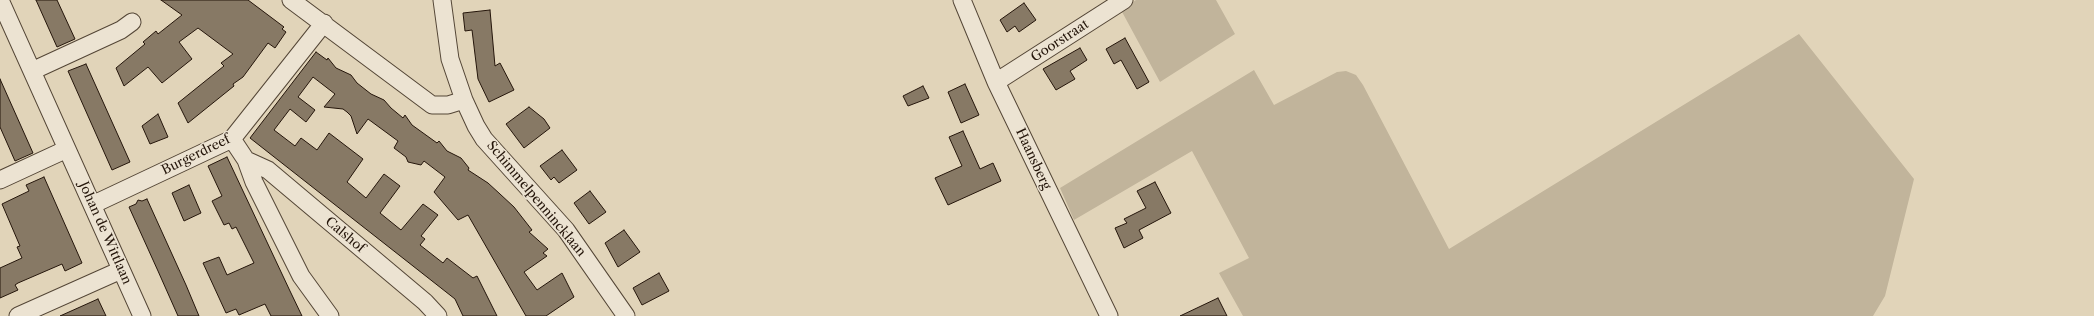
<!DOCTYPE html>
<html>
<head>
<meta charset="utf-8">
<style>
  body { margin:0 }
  canvas { display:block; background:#e1d4b9 }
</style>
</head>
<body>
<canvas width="2094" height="316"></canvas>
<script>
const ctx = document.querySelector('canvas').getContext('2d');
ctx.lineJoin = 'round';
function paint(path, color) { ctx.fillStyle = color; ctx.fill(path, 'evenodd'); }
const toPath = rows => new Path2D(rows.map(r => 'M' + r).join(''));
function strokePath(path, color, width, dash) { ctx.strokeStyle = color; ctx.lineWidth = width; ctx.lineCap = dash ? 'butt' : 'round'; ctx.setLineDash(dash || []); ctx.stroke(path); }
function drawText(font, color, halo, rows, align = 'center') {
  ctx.font = font + ' "Libre Caslon Text",serif'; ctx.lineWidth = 3; ctx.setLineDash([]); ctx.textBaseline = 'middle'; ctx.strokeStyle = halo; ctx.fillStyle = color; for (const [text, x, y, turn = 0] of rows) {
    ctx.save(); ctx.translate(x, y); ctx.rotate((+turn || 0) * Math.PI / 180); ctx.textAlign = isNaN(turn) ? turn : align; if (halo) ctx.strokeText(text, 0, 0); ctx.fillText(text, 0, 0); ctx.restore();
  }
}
const green = toPath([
  [1136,0,1216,0,1235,34,1160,82,1121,10],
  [1799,34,1914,179,1885,296,1873,316,1243,316,1219,273,1249,258,1192,151,1074,220,1060,188,1254,70,1274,105,1337,72,1346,71,1356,75,1363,85,1449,249]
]);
const building = toPath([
  [36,0,57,0,75,39,57,47,36,0],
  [161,0,248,0,284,27,282,29,286,32,275,48,268,43,243,77,233,84,234,86,188,123,178,103,224,66,221,63,233,54,198,28,179,42,192,59,162,83,148,67,124,86,116,68,145,44,143,42,156,31,158,34,182,15,161,0],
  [1024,3,1036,20,1019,32,1015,26,1007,32,1000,20,1024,3],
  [490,10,495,66,500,63,514,90,489,102,478,79,472,30,465,31,463,13,490,10],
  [1125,38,1149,82,1137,89,1121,60,1114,64,1106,49,1125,38],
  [1080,48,1087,60,1070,71,1075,79,1056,90,1043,69,1080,48],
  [316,52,327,60,328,58,336,68,351,75,357,83,371,94,384,100,391,108,403,118,405,115,412,125,437,143,439,141,447,151,461,158,469,168,468,170,488,183,500,194,514,207,532,230,529,232,548,249,543,253,547,256,524,272,537,290,562,273,574,297,546,316,526,316,468,215,458,220,434,192,445,177,424,161,421,165,408,162,406,157,394,148,398,141,368,119,357,134,351,116,347,112,343,109,324,107,335,94,313,77,298,97,315,110,306,122,290,109,274,130,295,146,301,138,317,150,329,133,363,159,347,182,366,198,384,174,400,186,380,213,401,230,423,204,438,215,421,236,425,239,420,245,443,263,447,258,473,278,477,276,497,316,463,316,455,299,250,138,316,52],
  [86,64,130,162,112,170,68,71,86,64],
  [0,79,33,153,15,161,0,127,0,79],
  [965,84,979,115,961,123,948,92,965,84],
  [923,86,929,98,908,106,903,96,923,86],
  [529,107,544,119,550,128,524,148,506,124,529,107],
  [158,114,168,137,150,144,142,126,158,114],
  [963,131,980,169,993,163,1001,181,948,205,935,178,962,166,949,137,963,131],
  [562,150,577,170,559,183,554,177,551,180,540,166,562,150],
  [227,157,290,291,302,316,271,316,265,304,239,315,236,309,226,313,203,263,219,257,227,275,254,263,236,227,232,229,229,223,224,225,212,201,222,196,208,166,227,157],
  [44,177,82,263,65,271,62,264,18,283,15,285,18,290,0,298,0,268,22,258,17,247,20,246,2,204,29,191,26,185,44,177],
  [1155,182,1171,213,1139,230,1143,238,1124,248,1115,228,1127,223,1124,219,1146,208,1137,191,1155,182],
  [189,185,201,213,184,221,172,193,189,185],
  [590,191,606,212,589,224,574,203,590,191],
  [147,199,186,285,199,316,178,316,158,271,129,207,136,204,138,200,142,201,147,199],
  [624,230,640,252,618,267,605,243,624,230],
  [659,273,669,291,642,305,633,288,659,273],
  [1218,298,1227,316,1180,316,1218,298],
  [98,299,106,316,60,316,98,299]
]);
const street = toPath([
  [0,0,142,316],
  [291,0,432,105,448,105,464,100],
  [442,0,450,59,464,100,476,126,484,139,566,230,626,316],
  [962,0,996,82,1109,316],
  [32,71,121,30,132,22],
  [996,82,1124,0],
  [232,139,246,160,254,182,301,276,330,316],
  [246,160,268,170,425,302,438,316],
  [0,180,67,149],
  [92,205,232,139,324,23],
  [18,316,121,270]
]);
const streetNames = [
  ["Goorstraat",1060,41,-33],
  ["Burgerdreef",196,155,-26],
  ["Haansberg",1033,159,65],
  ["Schimmelpennincklaan",536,199,50],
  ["Johan de Wittlaan",105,233,66],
  ["Calshof",345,235,40]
];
paint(green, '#c1b49b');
paint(building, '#877965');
strokePath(building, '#25160b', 1);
strokePath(street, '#544636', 19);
strokePath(street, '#ece3d2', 17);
drawText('13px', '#25160b', '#ece3d2', streetNames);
</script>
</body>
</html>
